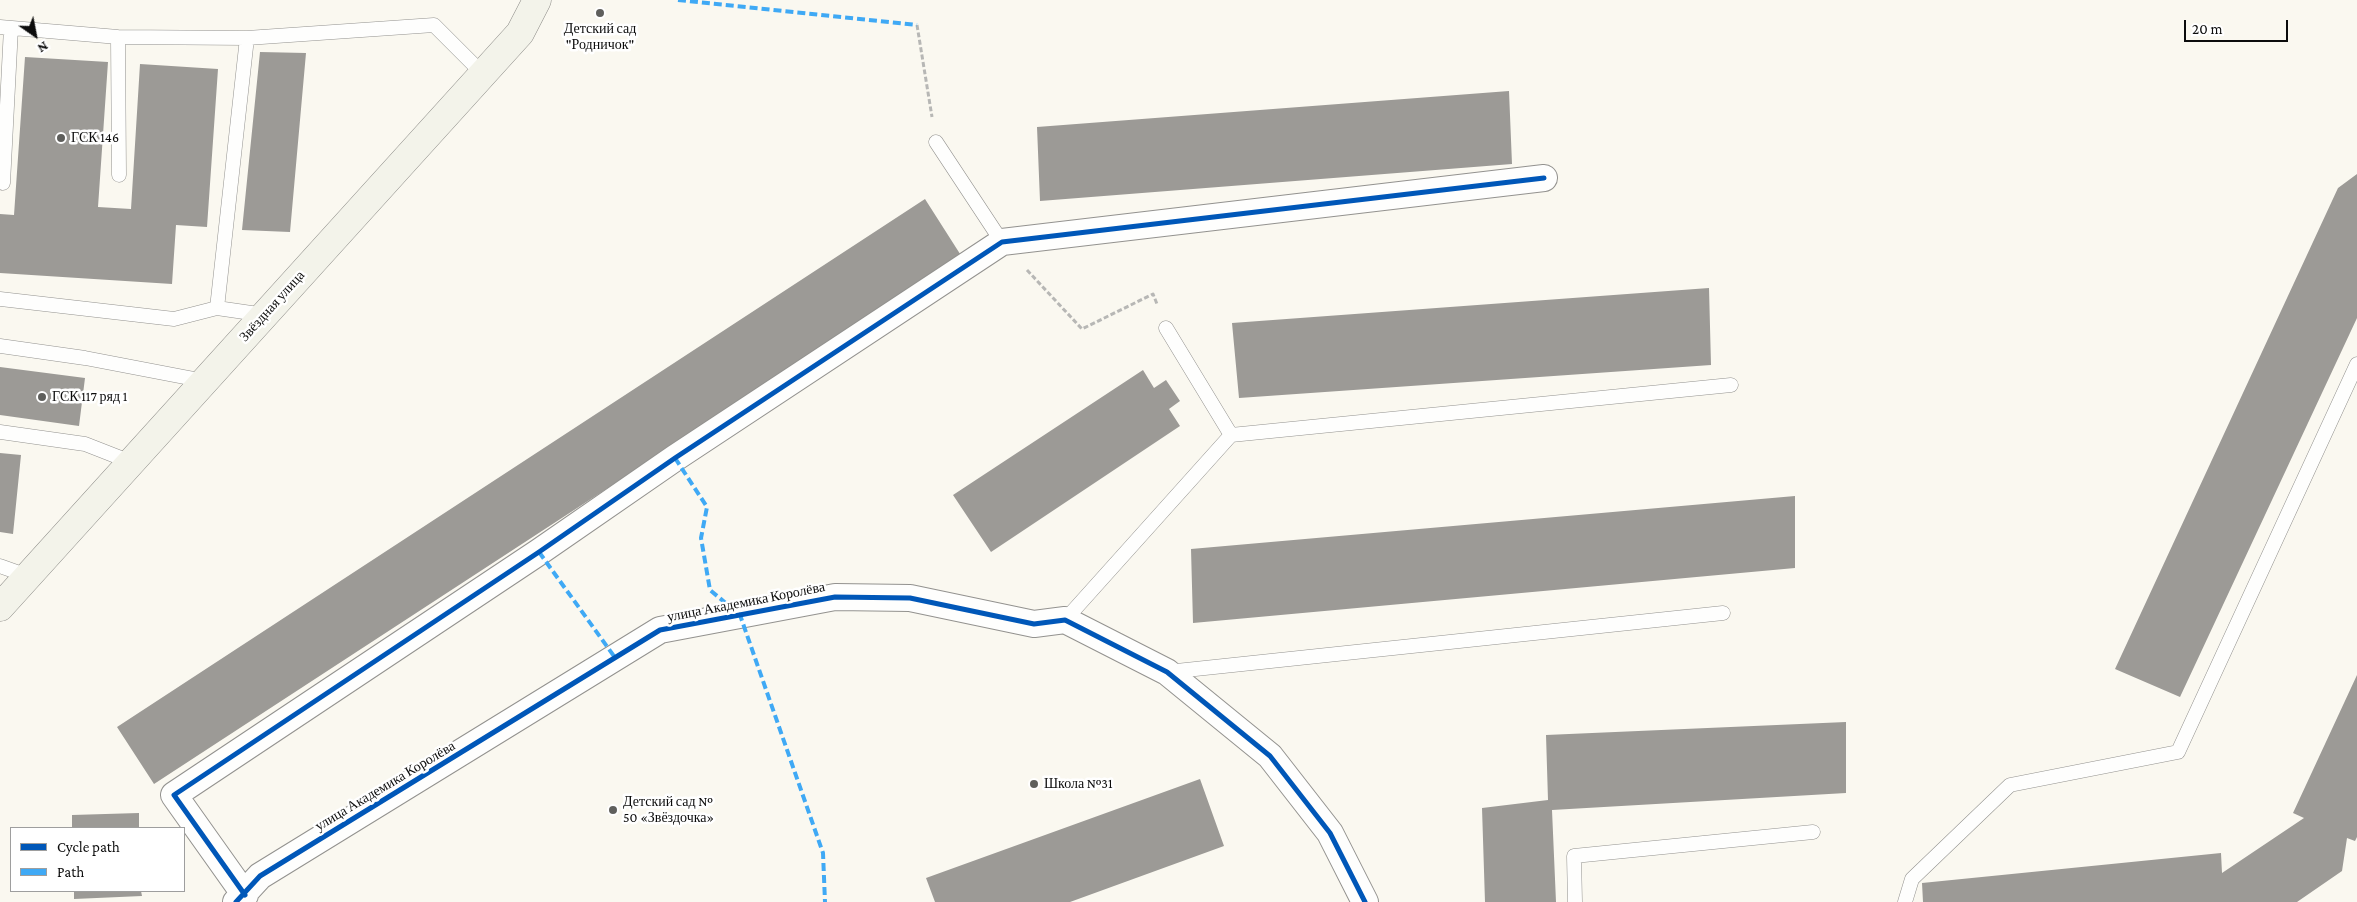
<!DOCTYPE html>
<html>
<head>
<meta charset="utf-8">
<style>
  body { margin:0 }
  #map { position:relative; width:2357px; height:902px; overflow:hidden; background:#faf8f0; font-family:"Crimson Pro",serif }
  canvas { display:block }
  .legend { position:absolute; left:10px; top:827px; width:175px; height:65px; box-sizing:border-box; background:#fff; border:1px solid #9e9e9e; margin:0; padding:6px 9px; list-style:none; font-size:15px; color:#0c0c0c }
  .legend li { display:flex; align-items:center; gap:10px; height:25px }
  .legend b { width:25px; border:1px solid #9e9e9e }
  .north { position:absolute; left:10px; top:10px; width:50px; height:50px; -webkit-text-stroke:4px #fff; paint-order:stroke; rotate:147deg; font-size:14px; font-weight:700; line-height:20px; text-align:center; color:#0c0c0c }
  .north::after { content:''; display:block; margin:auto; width:18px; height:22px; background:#0c0c0c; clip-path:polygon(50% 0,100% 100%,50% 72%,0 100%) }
  .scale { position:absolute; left:2184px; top:20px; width:104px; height:22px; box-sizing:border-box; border:2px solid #0c0c0c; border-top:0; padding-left:6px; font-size:15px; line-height:18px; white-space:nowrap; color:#0c0c0c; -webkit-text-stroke:4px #fff; paint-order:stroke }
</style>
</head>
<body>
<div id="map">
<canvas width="2357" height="902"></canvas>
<ul class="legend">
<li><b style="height:6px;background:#0057b8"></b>Cycle path</li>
<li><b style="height:6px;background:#3fa9f5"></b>Path</li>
</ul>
<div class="north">N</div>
<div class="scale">20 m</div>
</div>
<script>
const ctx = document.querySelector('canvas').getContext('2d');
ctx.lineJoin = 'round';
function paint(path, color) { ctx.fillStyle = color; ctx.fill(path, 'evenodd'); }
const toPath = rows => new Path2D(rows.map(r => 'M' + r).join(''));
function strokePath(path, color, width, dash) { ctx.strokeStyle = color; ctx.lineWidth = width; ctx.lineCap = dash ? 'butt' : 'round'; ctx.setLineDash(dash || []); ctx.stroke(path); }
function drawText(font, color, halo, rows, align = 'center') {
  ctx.font = font + ' "Crimson Pro",serif'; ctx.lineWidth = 5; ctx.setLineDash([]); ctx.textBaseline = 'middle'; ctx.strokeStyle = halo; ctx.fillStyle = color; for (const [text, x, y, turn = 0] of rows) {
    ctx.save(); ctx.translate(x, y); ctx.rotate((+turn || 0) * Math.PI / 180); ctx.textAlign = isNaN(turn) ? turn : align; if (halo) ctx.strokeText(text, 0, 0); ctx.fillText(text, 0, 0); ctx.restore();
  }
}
const building = toPath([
  [260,52,306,53,290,232,242,230],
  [25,57,108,62,98,207,131,209,140,64,218,69,207,227,176,225,172,284,0,273,0,214,14,215],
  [1509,91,1512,164,1040,201,1037,127],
  [2357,174,2357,318,2180,697,2115,669,2338,188],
  [925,199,962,257,154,784,117,727],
  [1709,288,1711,365,1239,398,1232,323],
  [0,367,85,378,79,426,0,415],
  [1143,370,1154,388,1166,380,1180,401,1169,409,1180,426,991,552,953,495],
  [0,453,21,455,13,534,0,532],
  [1795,496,1795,568,1193,623,1191,549],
  [2357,675,2357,837,2355,841,2347,838,2342,871,2297,902,1923,902,1922,883,2221,853,2222,873,2304,818,2293,813],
  [1846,722,1846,793,1552,810,1556,902,1485,902,1482,808,1548,800,1546,735],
  [1200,779,1224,846,1070,902,935,902,926,878],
  [139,813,139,828,72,828,72,815],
  [74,891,141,891,142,896,74,899]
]);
const path = toPath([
  [917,25,932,117],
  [1027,270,1082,329,1153,294,1157,304]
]);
const lane = toPath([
  [0,27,118,37,247,38,434,25,483,74],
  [118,37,119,175],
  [936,142,1002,242],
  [3,183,11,28],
  [0,299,174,319,217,308,265,315],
  [217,308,247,38],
  [1166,328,1231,435],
  [0,346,85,358,205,381],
  [0,432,85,444,131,462],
  [0,566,28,576],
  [1065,620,1231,435,1731,385],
  [1167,672,1723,613],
  [1575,902,1574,856,1813,832],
  [1905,902,1912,879,2010,785,2178,752,2357,364]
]);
const street = toPath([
  [245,895,174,795,539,552,675,458,1002,242,1544,178],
  [236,902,260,876,660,630,835,597,910,598,1034,624,1065,620,1167,672,1270,756,1330,833,1365,902]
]);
const secondary = toPath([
  [0,607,520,33,537,0]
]);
const quiet = toPath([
  [678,0,917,25],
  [675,458,707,507,701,538,710,590,740,615,823,853,825,902],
  [539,552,616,659]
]);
const cycleway = toPath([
  [245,895,174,795,539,552,675,458,1002,242,1544,178],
  [236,902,260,876,660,630,835,597,910,598,1034,624,1065,620,1167,672,1270,756,1330,833,1365,902]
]);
const markers = [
  [600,13,5,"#5f5f5c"],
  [61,138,5,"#5f5f5c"],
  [42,397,5,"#5f5f5c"],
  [1034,784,5,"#5f5f5c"],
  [613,810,5,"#5f5f5c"]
];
const poiNames = [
  ["Детский сад",600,29,"center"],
  ["\"Родничок\"",600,45,"center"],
  ["ГСК 146",71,138],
  ["ГСК 117 ряд 1",52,397],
  ["Школа №31",1044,784],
  ["Детский сад №",623,802],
  ["50 «Звёздочка»",623,818]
];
const streetNames = [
  ["Звёздная улица",272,306,-48],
  ["улица Академика Королёва",746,602,-11],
  ["улица Академика Королёва",385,786,-31]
];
paint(building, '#9c9a96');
strokePath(lane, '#93928f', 15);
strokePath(street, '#93928f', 28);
strokePath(secondary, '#8a8985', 29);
strokePath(path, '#b7b7b5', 3, [5, 2.5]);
strokePath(lane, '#fefefd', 14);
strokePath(street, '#fefefd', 26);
strokePath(secondary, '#f3f3ea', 28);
strokePath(quiet, '#3fa9f5', 4, [8, 4]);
strokePath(cycleway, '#0057b8', 5);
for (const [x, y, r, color] of markers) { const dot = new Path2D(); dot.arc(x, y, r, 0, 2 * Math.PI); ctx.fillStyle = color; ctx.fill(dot); strokePath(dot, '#fff', 2); }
drawText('14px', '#0c0c0c', '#fff', poiNames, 'left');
drawText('14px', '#0c0c0c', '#fff', streetNames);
</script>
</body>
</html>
